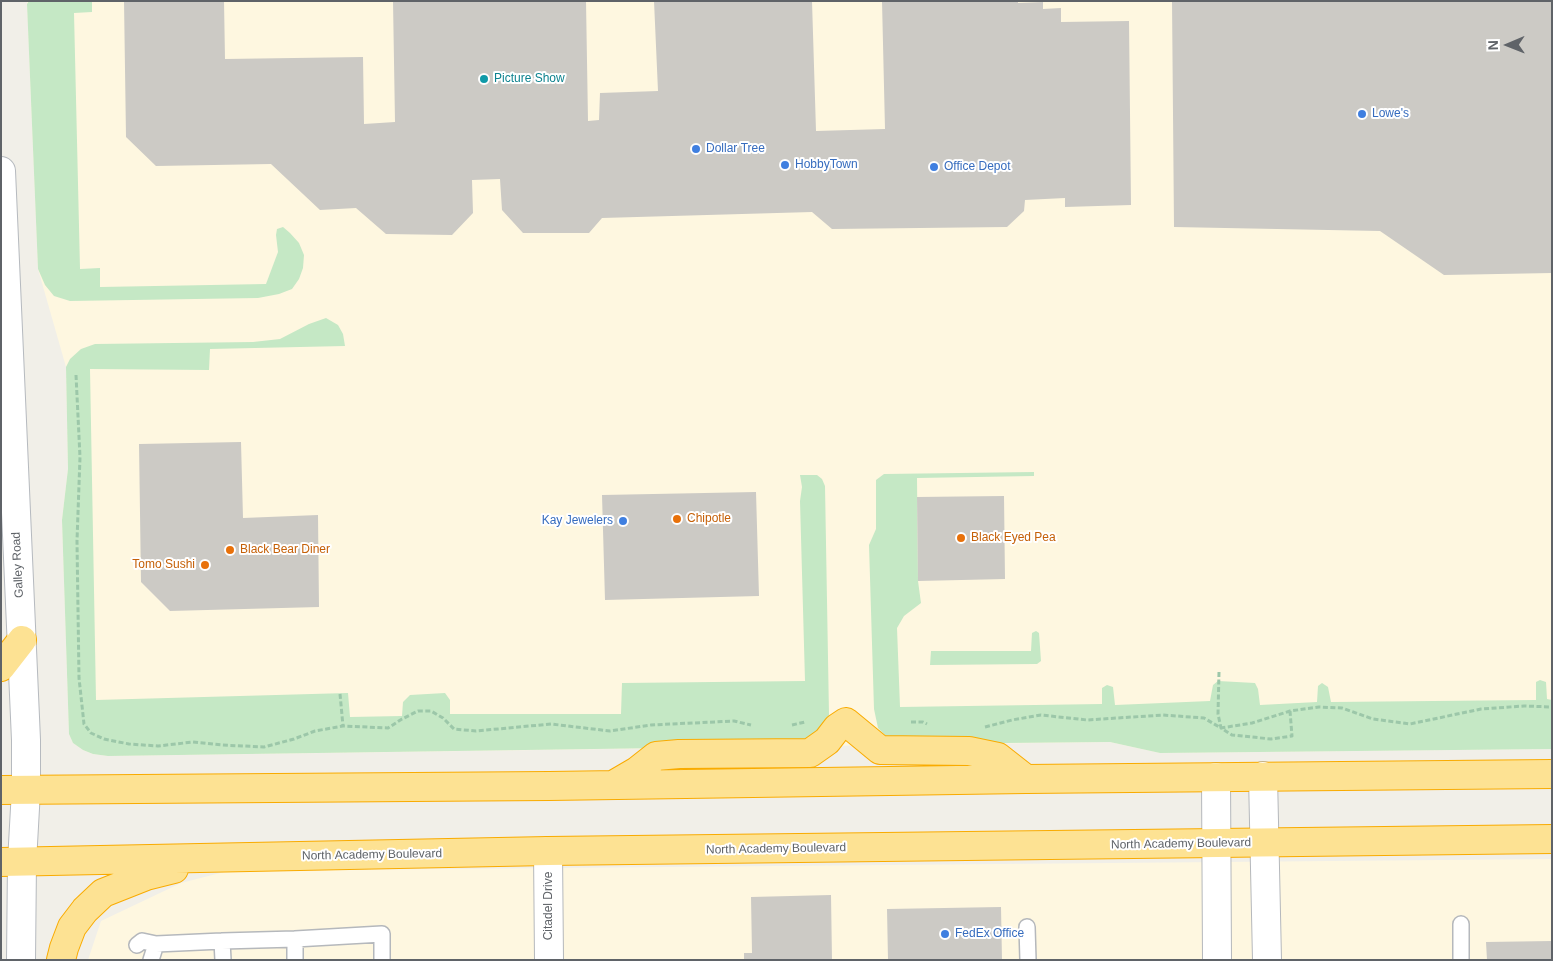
<!DOCTYPE html>
<html>
<head>
<meta charset="utf-8">
<style>
  body { margin:0 }
  #map { position:relative; width:1553px; height:961px; overflow:hidden; background:#f1efe8; font-family:Helvetica,sans-serif }
  canvas { display:block }
  .frame { position:absolute; inset:0; border:2px solid #5f6368; pointer-events:none }
  .north { position:absolute; left:1483px; top:20px; width:50px; height:50px; -webkit-text-stroke:4px #fff; paint-order:stroke; rotate:269deg; font-size:14px; font-weight:700; line-height:20px; text-align:center; color:#5f6368 }
  .north::after { content:''; display:block; margin:auto; width:18px; height:22px; background:#5f6368; clip-path:polygon(50% 0,100% 100%,50% 72%,0 100%) }
</style>
</head>
<body>
<div id="map">
<canvas width="1553" height="961"></canvas>
<div class="frame"></div>
<div class="north">N</div>
</div>
<script>
const ctx = document.querySelector('canvas').getContext('2d');
ctx.lineJoin = 'round';
function paint(path, color) { ctx.fillStyle = color; ctx.fill(path, 'evenodd'); }
const toPath = rows => new Path2D(rows.map(r => 'M' + r).join(''));
function strokePath(path, color, width, dash) { ctx.strokeStyle = color; ctx.lineWidth = width; ctx.lineCap = dash ? 'butt' : 'round'; ctx.setLineDash(dash || []); ctx.stroke(path); }
function drawText(font, color, halo, rows, align = 'center') {
  ctx.font = font + ' Helvetica,sans-serif'; ctx.lineWidth = 4; ctx.setLineDash([]); ctx.textBaseline = 'middle'; ctx.strokeStyle = halo; ctx.fillStyle = color; for (const [text, x, y, turn = 0] of rows) {
    ctx.save(); ctx.translate(x, y); ctx.rotate((+turn || 0) * Math.PI / 180); ctx.textAlign = isNaN(turn) ? turn : align; if (halo) ctx.strokeText(text, 0, 0); ctx.fillText(text, 0, 0); ctx.restore();
  }
}
const commercial = toPath([
  [27,1,1552,1,1552,749,1160,753,1110,742,108,756,93,754,83,750,73,743,69,734,62,520,68,469,66,367,38,269],
  [1552,859,1552,960,88,960,101,921,181,883,228,871]
]);
const green = toPath([
  [29,1,92,1,92,12,74,13,80,269,100,268,100,287,266,284,278,252,276,235,277,229,283,227,290,233,299,243,304,255,303,268,299,279,292,289,279,294,258,298,70,301,54,296,45,285,38,269,27,4],
  [326,318,338,325,343,334,345,346,210,349,209,370,90,369,96,700,348,693,350,717,402,716,403,702,410,695,445,693,450,700,450,714,621,714,622,683,805,681,800,501,802,487,800,475,817,475,822,479,825,486,829,715,825,727,802,746,108,756,93,754,83,750,73,743,69,734,62,520,68,469,66,367,70,359,81,349,95,344,253,342,280,339,309,324],
  [1034,472,1034,476,917,478,918,581,921,603,904,616,897,628,900,707,1102,704,1102,688,1107,685,1113,687,1115,705,1210,701,1213,685,1218,681,1255,683,1258,689,1260,705,1317,702,1318,686,1322,683,1328,687,1331,702,1536,700,1536,682,1540,680,1546,682,1547,699,1552,700,1552,749,1160,753,1110,742,898,744,886,736,878,728,874,709,869,545,876,529,876,480,884,474],
  [1036,631,1039,633,1041,661,1037,664,930,665,931,651,1031,651,1032,633]
]);
const building = toPath([
  [124,1,224,1,225,59,363,57,364,124,395,122,393,1,586,1,588,121,599,120,600,93,658,91,654,1,812,1,816,131,885,129,882,1,1018,1,1018,3,1043,2,1043,9,1061,8,1061,22,1129,21,1131,205,1065,207,1065,198,1025,200,1024,211,1007,227,832,229,812,212,602,218,589,233,523,233,502,210,500,179,472,180,473,213,452,235,386,234,356,208,320,210,271,164,156,166,126,137],
  [1172,1,1552,1,1552,273,1444,275,1380,231,1174,227],
  [241,442,243,518,318,515,319,607,170,611,141,582,139,444],
  [756,492,759,596,605,600,602,495],
  [1004,496,1005,579,918,581,917,497],
  [831,895,832,960,744,960,744,953,752,953,751,897],
  [1001,907,1002,960,888,960,887,909],
  [1552,941,1552,960,1487,960,1486,942]
]);
const path = toPath([
  [76,375,80,457,77,541,79,678,84,724,91,733,104,739,129,744,158,746,193,742,222,745,264,747,294,739,315,731,343,726,388,728,402,719,418,711,431,711,443,718,454,729,476,731,551,724,610,731,651,725,734,721,751,725],
  [1219,672,1218,714,1221,728,1232,735,1271,739,1292,736,1290,711],
  [340,694,343,726],
  [911,722,923,722,927,724],
  [792,725,805,722],
  [985,727,1012,720,1041,715,1087,720,1163,715,1204,718,1221,728,1252,723,1290,711,1319,707,1342,708,1373,719,1410,724,1481,709,1524,706,1552,707]
]);
const lane = toPath([
  [1461,924,1461,960],
  [1027,927,1028,960],
  [137,945,142,941,156,944,222,941],
  [151,960,156,944],
  [223,960,222,941,295,939],
  [295,960,295,939,382,934,382,960]
]);
const street = toPath([
  [1263,776,1267,960],
  [1216,777,1217,960],
  [548,851,549,960]
]);
const secondary = toPath([
  [1,171,26,740,26,790,22,862,21,960]
]);
const highway = toPath([
  [1,667,22,640],
  [613,785,637,771,656,756,679,754,810,753,827,741,837,728,846,722,880,750,969,751,998,757,1026,779],
  [1,790,549,786,1026,779,1552,774],
  [1,862,548,851,1552,839],
  [61,960,64,948,72,927,85,910,103,893,146,876,174,869]
]);
const markers = [
  [484,79,5,"#0f9aa8"],
  [1362,114,5,"#3f7fe0"],
  [696,149,5,"#3f7fe0"],
  [785,165,5,"#3f7fe0"],
  [934,167,5,"#3f7fe0"],
  [677,519,5,"#e8710a"],
  [623,521,5,"#3f7fe0"],
  [961,538,5,"#e8710a"],
  [230,550,5,"#e8710a"],
  [205,565,5,"#e8710a"],
  [945,934,5,"#3f7fe0"]
];
const cultureNames = [
  ["Picture Show",494,79]
];
const shopNames = [
  ["Lowe's",1372,114],
  ["Dollar Tree",706,149],
  ["HobbyTown",795,165],
  ["Office Depot",944,167],
  ["Kay Jewelers",613,521,"right"],
  ["FedEx Office",955,934]
];
const foodNames = [
  ["Chipotle",687,519],
  ["Black Eyed Pea",971,538],
  ["Black Bear Diner",240,550],
  ["Tomo Sushi",195,565,"right"]
];
const streetNames = [
  ["Galley Road",18,565,-93],
  ["North Academy Boulevard",1181,844,-1],
  ["North Academy Boulevard",776,849,-1],
  ["North Academy Boulevard",372,855,-1],
  ["Citadel Drive",549,906,-90]
];
paint(commercial, '#fef7e0');
paint(green, '#c5e8c5');
paint(building, '#cccac5');
strokePath(lane, '#b5b8bc', 18);
strokePath(street, '#b5b8bc', 30);
strokePath(secondary, '#b6babf', 30);
strokePath(highway, '#f9ab00', 30);
strokePath(path, '#9cc7a9', 3, [5, 2.5]);
strokePath(lane, '#fff', 15);
strokePath(street, '#fff', 28);
strokePath(secondary, '#fff', 28);
strokePath(highway, '#fde293', 28);
for (const [x, y, r, color] of markers) { const dot = new Path2D(); dot.arc(x, y, r, 0, 2 * Math.PI); ctx.fillStyle = color; ctx.fill(dot); strokePath(dot, '#fff', 2); }
drawText('12px', '#0d838f', '#fff', cultureNames, 'left');
drawText('12px', '#366cbe', '#fff', shopNames, 'left');
drawText('12px', '#c56008', '#fff', foodNames, 'left');
drawText('12px', '#5f6368', '#fff', streetNames);
</script>
</body>
</html>
